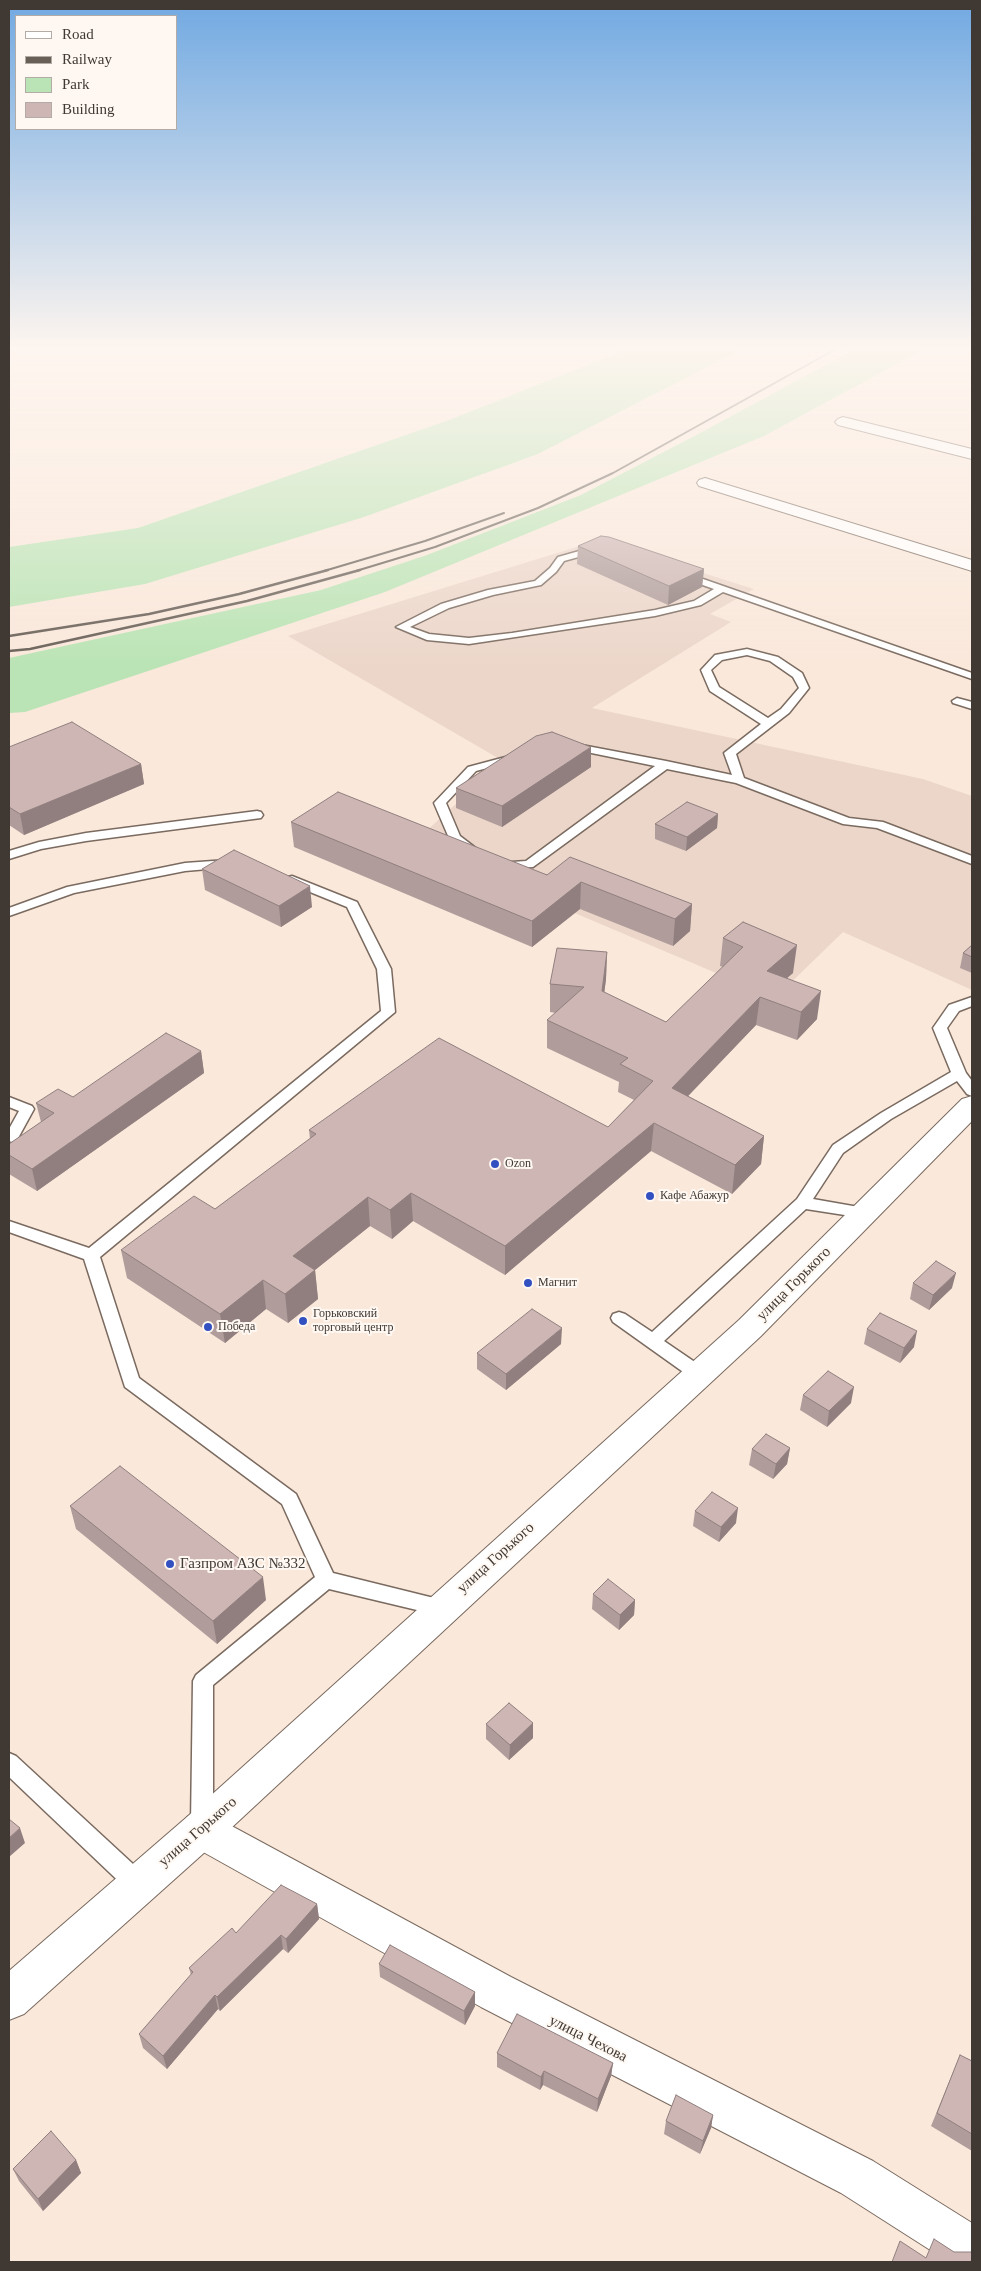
<!DOCTYPE html>
<html>
<head>
<meta charset="utf-8">
<style>
  body { margin:0 }
  #map { position:relative; width:981px; height:2271px; overflow:hidden; background:#fae8db; font-family:Georgia,serif }
  canvas { display:block }
  .frame { position:absolute; inset:0; border:10px solid #403933; pointer-events:none }
  .legend { position:absolute; left:15px; top:15px; width:162px; height:115px; box-sizing:border-box; background:#fff8f2; border:1px solid #b3aca6; margin:0; padding:6px 9px; list-style:none; font-size:15px; color:#403933 }
  .legend li { display:flex; align-items:center; gap:10px; height:25px }
  .legend b { width:25px; border:1px solid #b3aca6 }
</style>
</head>
<body>
<div id="map">
<canvas width="981" height="2271"></canvas>
<div class="frame"></div>
<ul class="legend">
<li><b style="height:6px;background:#fff"></b>Road</li>
<li><b style="height:6px;background:#685f57"></b>Railway</li>
<li><b style="height:14px;background:#bae4b5"></b>Park</li>
<li><b style="height:14px;background:#cdb6b4"></b>Building</li>
</ul>
</div>
<script>
const ctx = document.querySelector('canvas').getContext('2d');
ctx.lineJoin = 'round';
function paint(path, color) { ctx.fillStyle = color; ctx.fill(path, 'evenodd'); }
const toPath = rows => new Path2D(rows.map(r => 'M' + r).join(''));
function strokePath(path, color, width, dash) { ctx.strokeStyle = color; ctx.lineWidth = width; ctx.lineCap = dash ? 'butt' : 'round'; ctx.setLineDash(dash || []); ctx.stroke(path); }
function drawText(font, color, halo, rows, align = 'center') {
  ctx.font = font + ' Georgia,serif'; ctx.lineWidth = 4; ctx.setLineDash([]); ctx.textBaseline = 'middle'; ctx.strokeStyle = halo; ctx.fillStyle = color; for (const [text, x, y, turn = 0] of rows) {
    ctx.save(); ctx.translate(x, y); ctx.rotate((+turn || 0) * Math.PI / 180); ctx.textAlign = isNaN(turn) ? turn : align; if (halo) ctx.strokeText(text, 0, 0); ctx.fillText(text, 0, 0); ctx.restore();
  }
}
const industrial = toPath([
  [599,540,754,589,710,614,731,622,592,708,923,779,972,796,972,990,843,932,775,998,412,844,503,761,288,636]
]);
const green = toPath([
  [625,350,740,350,538,454,364,517,145,584,9,607,9,547,138,528,449,420],
  [853,350,923,350,764,436,385,592,25,712,9,713,9,658,321,590,427,555,581,495,704,431]
]);
const service = toPath([
  [597,546,602,549,600,551,564,561,556,572,541,585,493,595,449,608,410,627,429,634,469,638,512,633,655,610,694,601,714,589,680,577,678,575,683,572,972,673,972,679,723,592,701,605,655,616,469,644,427,640,396,627,441,604,488,590,535,581,550,568,558,557,597,546],
  [747,649,778,657,802,673,809,688,789,713,736,754,744,778,849,818,883,822,972,856,972,864,877,828,843,824,736,783,667,769,533,867,498,869,496,866,498,863,526,861,655,766,567,748,565,746,567,744,571,743,666,761,732,775,724,753,761,724,710,691,701,670,715,655,747,649],
  [747,655,770,661,793,677,799,688,781,709,768,718,719,687,711,670,722,660,747,655],
  [957,698,972,702,972,709,953,703,952,701,957,698],
  [513,755,517,756,519,758,517,760,476,771,446,803,460,836,477,849,471,853,467,852,449,838,434,803,468,767,513,755],
  [257,811,261,812,263,815,261,818,86,841,41,849,9,859,9,851,39,842,86,833,257,811],
  [227,860,233,864,231,867,185,871,74,893,9,916,9,908,67,887,185,863,227,860],
  [292,876,357,902,391,969,395,1012,100,1257,139,1378,296,1494,333,1573,442,1600,449,1602,452,1608,449,1614,442,1616,329,1589,213,1685,213,1824,210,1831,202,1834,194,1831,191,1824,193,1681,196,1675,315,1577,282,1504,125,1387,84,1259,9,1232,9,1221,89,1248,381,1011,377,969,347,907,288,883,286,880,288,877,292,876],
  [972,997,972,1006,959,1011,947,1028,966,1073,972,1081,972,1096,967,1094,957,1081,891,1119,843,1153,813,1199,870,1209,872,1213,870,1217,864,1218,806,1209,664,1341,705,1369,708,1374,705,1379,699,1381,693,1379,613,1322,611,1318,613,1314,619,1312,625,1314,652,1332,797,1199,833,1145,881,1113,951,1072,933,1028,949,1005,972,997],
  [9,1097,32,1106,34,1109,17,1140,12,1142,9,1141,9,1129,19,1111,9,1107,9,1097],
  [9,1753,16,1756,146,1876,149,1884,146,1892,138,1895,130,1892,9,1777,9,1753]
]);
const minor = toPath([
  [843,417,972,449,972,459,838,425,835,422,838,419,843,417],
  [705,478,972,560,972,571,699,486,697,483,699,480,705,478],
  [201,1811,215,1817,511,1977,873,2161,972,2223,972,2262,949,2262,841,2193,481,2007,187,1843,181,1830,187,1817,201,1811]
]);
const primary = toPath([
  [972,1096,972,1121,761,1336,215,1843,24,2014,9,2020,9,1971,187,1817,739,1320,962,1099,972,1096]
]);
const railFar1 = toPath([
  [324,571,425,541,504,513],
  [356,571,435,547,538,508,613,473,834,350]
]);
const rail = toPath([
  [9,636,149,614,239,594,328,570],
  [9,651,30,649,247,601,360,570]
]);
const wall = toPath([
  [578,546,704,569,702,587,668,605,577,564],
  [9,747,141,764,144,784,24,835,9,825],
  [591,767,502,827,456,808,456,788],
  [718,814,717,828,686,851,655,839,655,824],
  [291,822,692,904,690,931,673,946,580,909,532,947,294,847],
  [202,869,312,907,281,927,205,890],
  [743,922,793,973,787,978,817,1019,797,1040,756,1025,688,1096,764,1136,761,1164,732,1194,651,1151,505,1275,413,1221,392,1239,370,1226,315,1270,318,1299,288,1323,266,1309,225,1343,127,1278,121,1250,215,1209,310,1139,309,1130,608,1127,634,1100,618,1092,619,1082,547,1048,547,1020,556,1013,550,1012,550,984,607,952,606,979,604,993,666,1022,723,967,720,966,723,938],
  [972,945,972,973,960,968,963,953],
  [201,1051,204,1073,37,1191,9,1174,9,1144,41,1122,36,1103,73,1097],
  [913,1283,952,1288,929,1310,910,1299],
  [867,1329,914,1347,900,1363,864,1344],
  [561,1344,506,1390,477,1369,477,1353],
  [803,1395,851,1403,827,1427,800,1410],
  [790,1448,787,1464,773,1479,749,1465,752,1449],
  [70,1506,266,1600,217,1644,76,1529],
  [695,1511,736,1523,719,1542,693,1526],
  [593,1594,635,1600,634,1615,619,1630,592,1609],
  [533,1723,533,1738,509,1760,486,1739,486,1724],
  [317,1904,319,1919,288,1953,283,1949,220,2011,218,2009,167,2069,143,2048,139,2034,191,1975,189,1968],
  [379,1964,475,1992,475,2006,465,2025,380,1977],
  [497,2053,613,2063,611,2076,597,2112,543,2085,540,2090,497,2067],
  [960,2055,972,2061,972,2151,931,2126],
  [713,2115,711,2128,700,2154,664,2134,666,2121],
  [76,2160,81,2173,43,2211,19,2181,13,2169]
]);
const shadedWall = toPath([
  [704,569,702,587,668,605,669,586],
  [591,747,591,767,502,827,502,806],
  [141,764,144,784,24,835,20,814],
  [718,814,717,828,686,851,687,837],
  [581,882,580,909,532,947,532,921],
  [310,886,312,907,281,927,279,906],
  [692,904,690,931,673,946,675,919],
  [797,945,793,973,763,998,767,971],
  [607,952,606,979,601,1019,602,991],
  [821,991,817,1019,797,1040,801,1012],
  [760,997,756,1025,669,1116,672,1088],
  [201,1051,204,1073,37,1191,32,1169],
  [654,1123,651,1151,505,1275,505,1246],
  [764,1136,761,1164,732,1194,735,1165],
  [411,1193,413,1221,392,1239,390,1210],
  [368,1197,370,1226,315,1270,318,1299,288,1323,285,1294,293,1256],
  [956,1273,952,1288,929,1310,933,1295],
  [263,1280,266,1309,225,1343,220,1314],
  [562,1328,561,1344,506,1390,506,1374],
  [917,1331,914,1347,900,1363,904,1348],
  [854,1387,851,1403,827,1427,829,1411],
  [790,1448,787,1464,773,1479,776,1464],
  [738,1508,736,1523,719,1542,721,1527],
  [263,1577,266,1600,217,1644,213,1621],
  [635,1600,634,1615,619,1630,620,1615],
  [533,1723,533,1738,509,1760,510,1745],
  [20,1828,25,1843,9,1857,9,1838],
  [317,1904,319,1919,288,1953,286,1939],
  [281,1935,283,1949,220,2011,217,1997],
  [475,1992,475,2006,465,2025,464,2011],
  [215,1995,218,2009,167,2069,163,2056],
  [613,2063,611,2076,597,2112,598,2099],
  [544,2071,543,2085,540,2090,541,2077],
  [713,2115,711,2128,700,2154,703,2141],
  [76,2160,81,2173,43,2211,38,2199]
]);
const building = toPath([
  [601,536,609,537,704,569,669,586,578,546,601,536],
  [72,722,141,764,20,814,9,807,9,747,72,722],
  [552,732,591,747,502,806,456,788,536,736,552,732],
  [338,792,547,875,570,857,692,904,675,919,581,882,532,921,291,822,338,792],
  [687,802,718,814,687,837,655,824,687,802],
  [234,850,310,886,279,906,202,869,234,850],
  [743,922,797,945,767,971,821,991,801,1012,760,997,672,1088,764,1136,735,1165,654,1123,505,1246,411,1193,390,1210,368,1197,293,1256,315,1270,285,1294,263,1280,220,1314,121,1250,194,1196,215,1209,316,1134,309,1130,439,1038,608,1127,653,1081,620,1064,628,1058,547,1020,584,987,550,984,557,948,607,952,602,991,666,1022,743,947,723,938,743,922],
  [972,945,972,957,963,953,972,945],
  [166,1033,201,1051,32,1169,9,1155,9,1144,54,1113,36,1103,58,1089,73,1097,166,1033],
  [936,1261,956,1273,933,1295,913,1283,936,1261],
  [532,1309,562,1328,506,1374,477,1353,532,1309],
  [880,1313,917,1331,904,1348,867,1329,880,1313],
  [828,1371,854,1387,829,1411,803,1395,828,1371],
  [766,1434,790,1448,776,1464,752,1449,766,1434],
  [120,1466,263,1577,213,1621,70,1506,120,1466],
  [712,1492,738,1508,721,1527,695,1511,712,1492],
  [608,1579,635,1600,620,1615,593,1594,608,1579],
  [509,1703,533,1723,510,1745,486,1724,509,1703],
  [9,1819,20,1828,9,1838,9,1819],
  [281,1885,317,1904,286,1939,281,1935,217,1997,215,1995,163,2056,139,2034,193,1972,189,1968,232,1928,236,1933,281,1885],
  [390,1945,475,1992,464,2011,379,1964,390,1945],
  [517,2014,613,2063,598,2099,544,2071,541,2077,497,2053,517,2014],
  [960,2055,972,2061,972,2134,937,2113,960,2055],
  [676,2095,713,2115,703,2141,666,2121,676,2095],
  [51,2131,76,2160,38,2199,13,2169,51,2131],
  [934,2239,954,2252,972,2252,972,2258,971,2262,892,2262,900,2241,926,2258,934,2239]
]);
const markers = [
  [495,1164,5,"#3350c1"],
  [650,1196,5,"#3350c1"],
  [528,1283,5,"#3350c1"],
  [303,1321,5,"#3350c1"],
  [208,1327,5,"#3350c1"],
  [170,1564,5,"#3350c1"]
];
const poiNames = [
  ["Ozon",505,1164],
  ["Кафе Абажур",660,1196],
  ["Магнит",538,1283],
  ["Горьковский",313,1314],
  ["торговый центр",313,1328],
  ["Победа",218,1327]
];
const nearStreetnames = [
  ["улица Горького",794,1284,-45],
  ["улица Горького",496,1558,-42],
  ["улица Горького",198,1832,-41],
  ["улица Чехова",588,2039,27]
];
const nearPoinames = [
  ["Газпром АЗС №332",180,1564]
];
paint(industrial, '#ecd6ca');
paint(green, '#bae4b5');
strokePath(service, '#7a6a5f', 3);
strokePath(minor, '#7a6a5f', 2);
strokePath(primary, '#7a6a5f', 2);
paint(service, '#fff');
paint(minor, '#fff');
paint(primary, '#fff');
strokePath(railFar1, '#685f57', 2);
strokePath(rail, '#685f57', 2.5);
paint(wall, '#b09d9b');
paint(shadedWall, '#907f7e');
paint(building, '#cdb6b4');
strokePath(building, '#907f7e', 1);
const sky = ctx.createLinearGradient(0, 0, 0, 668);
sky.addColorStop(0, '#71a9e2');
sky.addColorStop(0.52, '#fdf5ef');
sky.addColorStop(1, '#fdf5ef00');
ctx.fillStyle = sky;
ctx.fillRect(0, 0, 981, 668);
for (const [x, y, r, color] of markers) { const dot = new Path2D(); dot.arc(x, y, r, 0, 2 * Math.PI); ctx.fillStyle = color; ctx.fill(dot); strokePath(dot, '#fff8f2', 2); }
drawText('12px', '#403933', '#fff8f2', poiNames, 'left');
drawText('15px', '#403933', '#fff8f2', nearStreetnames);
drawText('15px', '#403933', '#fff8f2', nearPoinames, 'left');
</script>
</body>
</html>
